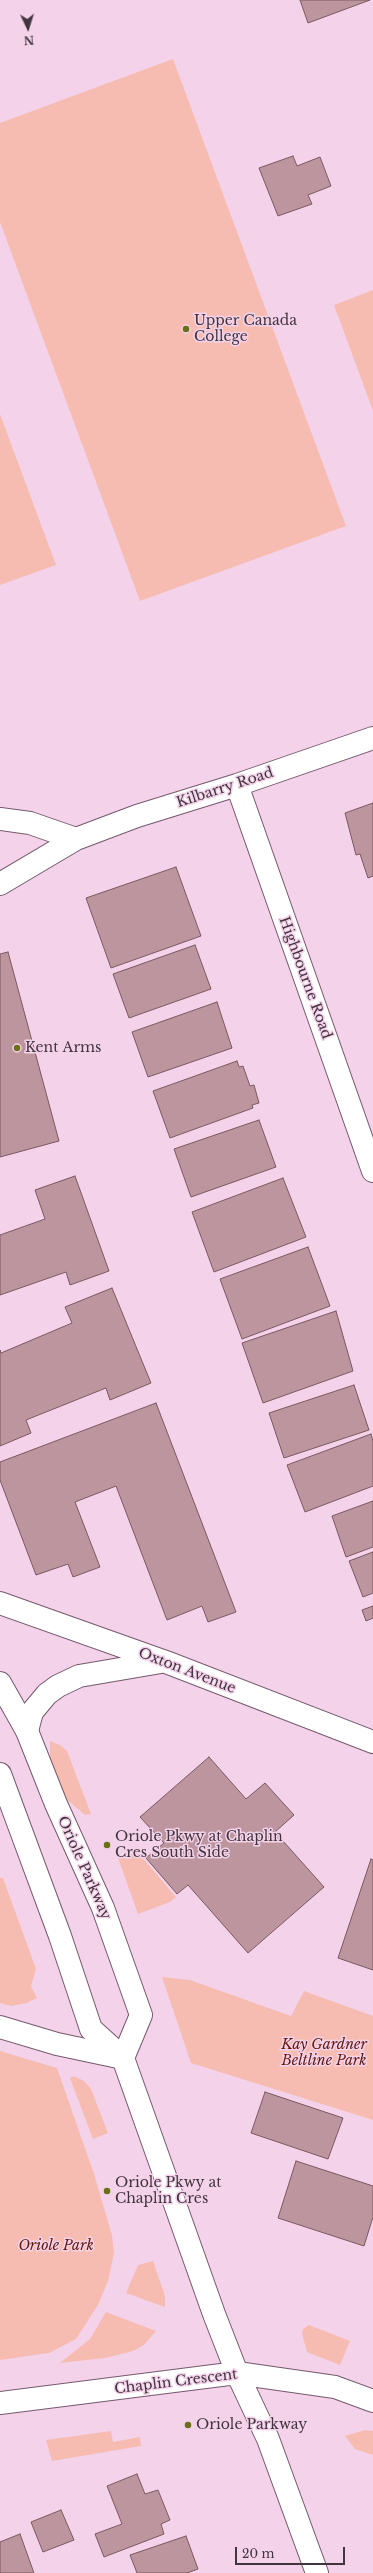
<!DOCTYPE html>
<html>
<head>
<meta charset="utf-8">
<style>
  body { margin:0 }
  #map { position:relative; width:373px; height:2573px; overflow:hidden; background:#f4d3ea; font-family:"Libre Baskerville",serif }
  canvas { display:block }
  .north { position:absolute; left:8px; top:8px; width:40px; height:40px; -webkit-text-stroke:3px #f4d3ea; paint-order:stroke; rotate:176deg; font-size:11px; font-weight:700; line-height:16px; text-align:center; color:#42353f }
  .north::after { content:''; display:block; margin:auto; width:14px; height:18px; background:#42353f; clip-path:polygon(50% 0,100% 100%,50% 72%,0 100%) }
  .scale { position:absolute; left:235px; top:2547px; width:110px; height:18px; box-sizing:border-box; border:2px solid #42353f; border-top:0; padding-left:5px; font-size:12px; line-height:14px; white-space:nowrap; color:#42353f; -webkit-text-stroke:3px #f4d3ea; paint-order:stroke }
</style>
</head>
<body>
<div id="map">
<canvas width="373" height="2573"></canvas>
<div class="north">N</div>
<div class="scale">20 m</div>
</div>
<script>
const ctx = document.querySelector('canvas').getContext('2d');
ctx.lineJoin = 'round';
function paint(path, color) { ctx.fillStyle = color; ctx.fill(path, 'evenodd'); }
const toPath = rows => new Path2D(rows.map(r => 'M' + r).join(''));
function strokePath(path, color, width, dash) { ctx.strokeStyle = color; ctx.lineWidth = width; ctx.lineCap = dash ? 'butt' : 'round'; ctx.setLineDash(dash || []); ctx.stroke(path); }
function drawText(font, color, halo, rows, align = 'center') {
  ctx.font = font + ' "Libre Baskerville",serif'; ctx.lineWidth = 3; ctx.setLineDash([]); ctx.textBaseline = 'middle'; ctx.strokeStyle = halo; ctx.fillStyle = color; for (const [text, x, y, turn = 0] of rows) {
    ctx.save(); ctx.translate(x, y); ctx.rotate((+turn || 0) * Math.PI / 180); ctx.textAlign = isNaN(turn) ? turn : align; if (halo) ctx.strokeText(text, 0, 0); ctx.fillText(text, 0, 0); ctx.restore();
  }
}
const green = toPath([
  [173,59,346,526,140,601,0,222,0,123],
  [373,290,373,411,334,305],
  [0,414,56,565,0,585],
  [50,1741,60,1745,67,1751,91,1814,85,1815,65,1798,50,1758],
  [135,1853,141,1856,176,1897,170,1902,138,1914,118,1858],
  [0,1878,3,1878,36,1969,31,1986,37,1998,27,2003,11,2006,0,2003],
  [162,1977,190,1980,291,2016,304,1991,373,2016,373,2120,191,2063],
  [0,2051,57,2068,94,2174,112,2235,114,2253,108,2281,98,2305,76,2339,49,2353,0,2360],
  [74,2076,84,2081,91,2089,108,2133,93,2139,70,2078],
  [153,2261,165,2296,165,2307,126,2293,138,2265],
  [106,2312,156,2331,144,2345,133,2351,105,2358,60,2363,90,2339],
  [309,2325,350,2341,340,2365,307,2352,302,2334,303,2329],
  [365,2430,373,2431,373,2455,355,2449,345,2436],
  [111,2431,113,2442,140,2437,141,2446,52,2461,46,2440]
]);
const building = toPath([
  [300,0,370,0,308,23,300,0],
  [293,156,297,166,320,157,331,186,308,195,312,204,278,216,259,168,293,156],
  [373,803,373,876,368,878,360,854,356,855,345,813,373,803],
  [176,867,201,936,111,968,86,898,176,867],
  [195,945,211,989,129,1018,113,974,195,945],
  [8,952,59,1141,0,1157,0,954,8,952],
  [217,1002,232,1048,148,1077,132,1032,217,1002],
  [237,1061,239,1067,243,1066,250,1086,254,1085,259,1103,252,1105,253,1108,170,1138,153,1091,237,1061],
  [259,1120,276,1167,191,1197,174,1149,259,1120],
  [75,1176,109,1271,70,1285,66,1272,0,1295,0,1235,45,1219,35,1190,75,1176],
  [283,1178,306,1237,214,1272,192,1212,283,1178],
  [308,1247,330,1306,242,1339,220,1279,308,1247],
  [112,1288,151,1383,110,1400,106,1388,26,1420,31,1433,0,1446,0,1350,1,1353,72,1323,65,1307,112,1288],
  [336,1311,353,1371,263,1403,242,1343,336,1311],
  [354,1385,369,1430,284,1458,269,1413,354,1385],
  [156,1403,236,1612,208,1622,202,1606,167,1620,116,1486,75,1502,100,1567,73,1577,68,1564,36,1575,0,1480,0,1462,156,1403],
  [371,1434,373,1441,373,1486,305,1512,287,1465,371,1434],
  [373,1501,373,1547,346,1557,332,1516,373,1501],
  [373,1552,373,1593,363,1597,349,1561,373,1552],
  [373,1606,373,1618,366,1621,362,1610,373,1606],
  [209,1757,246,1799,265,1783,294,1815,275,1832,324,1887,248,1953,188,1885,177,1894,146,1858,164,1843,140,1817,209,1757],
  [371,1859,373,1860,373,1970,338,1958,371,1859],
  [265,2092,343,2118,328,2159,251,2133,265,2092],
  [296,2161,373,2186,373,2217,364,2246,278,2218,296,2161],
  [137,2474,145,2494,158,2490,170,2520,161,2524,164,2534,104,2557,95,2534,122,2524,107,2486,137,2474],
  [61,2510,74,2540,43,2552,31,2522,61,2510],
  [20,2534,34,2573,0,2573,0,2542,20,2534],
  [186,2536,198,2569,187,2573,137,2573,130,2555,186,2536]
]);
const minor = toPath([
  [237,785,373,1171],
  [0,819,30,823,76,839],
  [0,884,76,839,137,816,237,785,373,738],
  [0,2027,57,2044,123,2058]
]);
const tertiary = toPath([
  [0,1683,27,1731,56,1804,103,1908,141,2015,123,2058],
  [0,1774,60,1936,91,2029,123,2058,214,2314,237,2373,268,2439,317,2573],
  [0,2403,237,2373,335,2387,373,2401]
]);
const secondary = toPath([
  [0,1603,166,1662,373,1742],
  [27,1731,32,1712,47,1694,58,1686,79,1676,161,1662]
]);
const markers = [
  [186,329,4,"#6a7016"],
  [17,1048,4,"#6a7016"],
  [107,1845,4,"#6a7016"],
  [107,2191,4,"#6a7016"],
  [188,2425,4,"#6a7016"]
];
const poiNames = [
  ["Upper Canada",194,321],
  ["College",194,337],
  ["Kent Arms",25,1048],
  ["Oriole Pkwy at Chaplin",115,1837],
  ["Cres South Side",115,1853],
  ["Oriole Pkwy at",115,2183],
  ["Chaplin Cres",115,2199],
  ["Oriole Parkway",196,2425]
];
const streetNames = [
  ["Kilbarry Road",225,788,-18],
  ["Highbourne Road",305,978,70],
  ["Oxton Avenue",187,1671,21],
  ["Oriole Parkway",84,1868,66],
  ["Chaplin Crescent",176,2382,-7]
];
const parkNames = [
  ["Kay Gardner",324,2045],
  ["Beltline Park",324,2061],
  ["Oriole Park",56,2246]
];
paint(green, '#f6bcb1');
paint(building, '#bc959e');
strokePath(building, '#7b5860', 1);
strokePath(minor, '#75596d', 24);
strokePath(tertiary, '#75596d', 24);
strokePath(secondary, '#75596d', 24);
strokePath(minor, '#fff', 22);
strokePath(tertiary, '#fff', 22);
strokePath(secondary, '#fff', 22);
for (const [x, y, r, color] of markers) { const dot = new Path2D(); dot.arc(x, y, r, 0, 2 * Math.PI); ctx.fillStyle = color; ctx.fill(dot); strokePath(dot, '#f4d3ea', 1.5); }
drawText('14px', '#42353f', '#f4d3ea', poiNames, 'left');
drawText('14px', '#42353f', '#f4d3ea', streetNames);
drawText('italic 14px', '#64180c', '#f4d3ea', parkNames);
</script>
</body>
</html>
